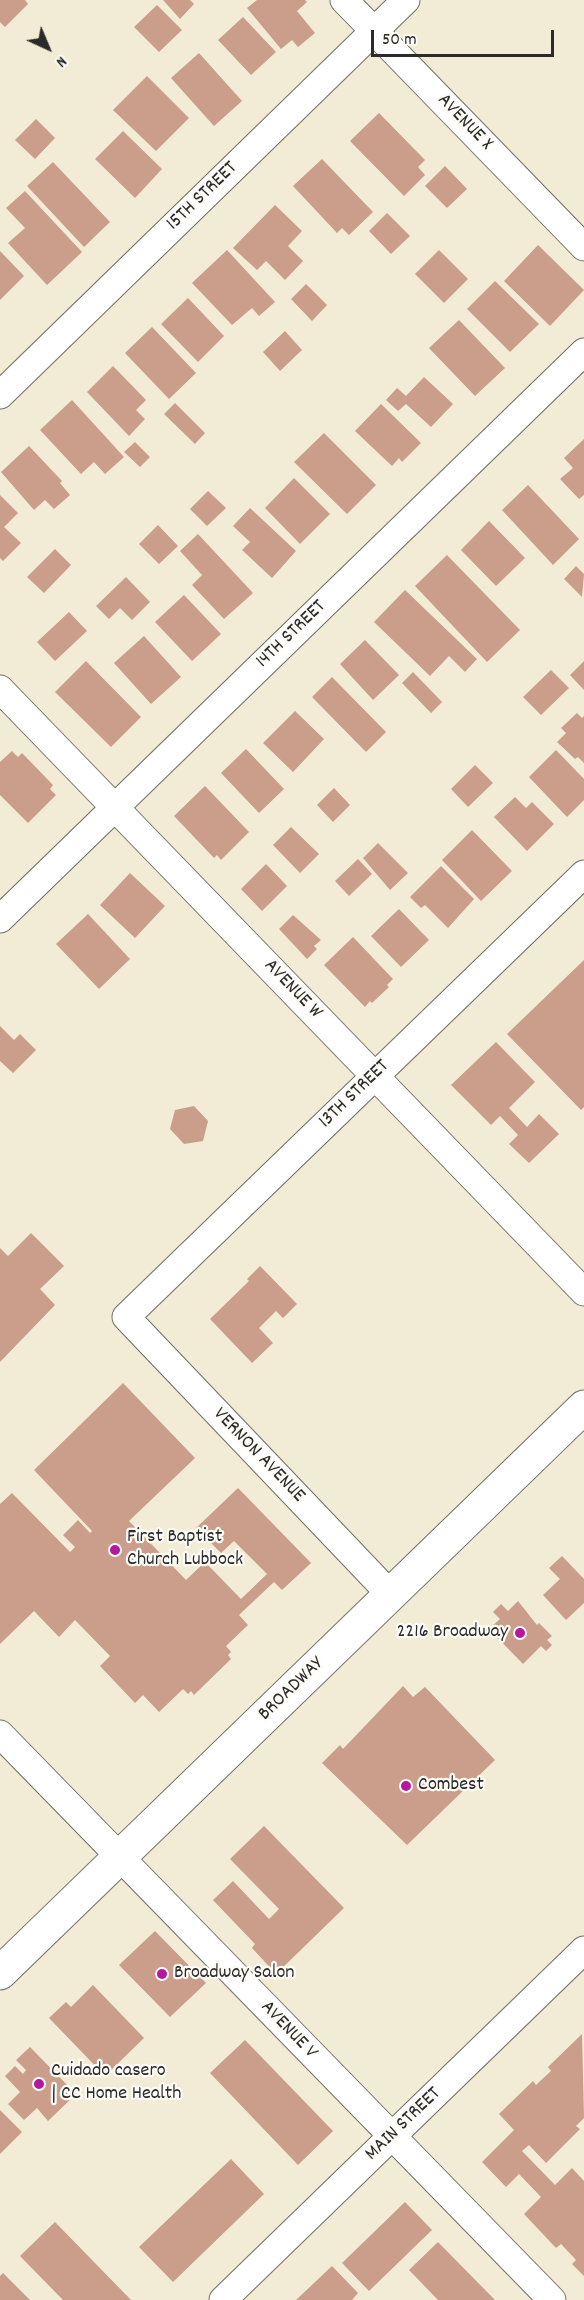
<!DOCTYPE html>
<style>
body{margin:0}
#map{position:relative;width:584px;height:2300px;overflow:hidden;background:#f2ebd5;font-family:Dekko,sans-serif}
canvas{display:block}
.north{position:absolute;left:18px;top:18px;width:60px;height:60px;-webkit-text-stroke:4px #fdfcf7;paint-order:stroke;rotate:136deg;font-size:16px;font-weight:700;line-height:24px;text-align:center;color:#2b2b2b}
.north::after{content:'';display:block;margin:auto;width:21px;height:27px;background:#2b2b2b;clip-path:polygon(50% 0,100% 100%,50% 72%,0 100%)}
.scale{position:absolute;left:371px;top:30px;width:183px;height:27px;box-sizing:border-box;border:3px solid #2b2b2b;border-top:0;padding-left:8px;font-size:18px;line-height:21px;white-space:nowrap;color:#2b2b2b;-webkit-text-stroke:4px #fdfcf7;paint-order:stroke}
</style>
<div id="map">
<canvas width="584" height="2300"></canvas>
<div class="north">N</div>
<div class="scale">50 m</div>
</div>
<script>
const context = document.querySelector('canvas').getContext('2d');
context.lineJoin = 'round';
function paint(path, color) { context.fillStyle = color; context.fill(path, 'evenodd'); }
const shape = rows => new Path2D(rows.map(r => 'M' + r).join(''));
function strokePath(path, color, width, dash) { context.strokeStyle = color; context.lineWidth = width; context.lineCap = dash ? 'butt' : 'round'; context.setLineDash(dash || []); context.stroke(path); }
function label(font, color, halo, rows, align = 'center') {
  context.font = font + ' Dekko,sans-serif'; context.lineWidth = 4.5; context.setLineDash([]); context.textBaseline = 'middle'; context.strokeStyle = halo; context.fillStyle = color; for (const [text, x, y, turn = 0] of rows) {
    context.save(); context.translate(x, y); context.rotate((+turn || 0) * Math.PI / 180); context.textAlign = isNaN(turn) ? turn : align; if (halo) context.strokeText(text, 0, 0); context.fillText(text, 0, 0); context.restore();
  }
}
const building = shape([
 [0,0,25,0,28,4,5,27,0,22],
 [163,0,190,0,194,4,180,19],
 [257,0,305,0,307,2,297,11,315,33,298,47,292,40,281,49,247,8],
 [157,5,182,30,159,52,134,27],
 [243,17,276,52,251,75,218,40],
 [199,53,242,101,214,126,171,78],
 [147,76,189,118,156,151,113,110],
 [379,113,425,160,418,167,425,175,404,196,350,141],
 [36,119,55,138,35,159,15,140],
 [123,131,162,169,135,198,95,159],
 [322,159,373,212,349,235,342,228,337,233,293,186],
 [53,162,110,222,84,247,27,186],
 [445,166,467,189,447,208,425,186],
 [25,191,82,252,47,285,8,243,25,228,6,208],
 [275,205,302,231,288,246,303,261,285,280,266,261,257,270,233,248],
 [387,213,410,236,391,254,369,231],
 [538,245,584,290,550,326,504,281],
 [227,250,275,302,259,316,252,308,232,325,192,283],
 [439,250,468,279,444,303,415,274],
 [0,251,24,276,0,300],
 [495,281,539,324,510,352,467,309],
 [306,284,327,305,312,321,291,299],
 [188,298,224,336,198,362,161,324],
 [459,320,505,368,475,396,429,348],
 [152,327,196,373,169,399,125,353],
 [285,331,302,350,280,371,263,352],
 [113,366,146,400,136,410,145,419,129,436,87,392],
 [424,377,453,404,431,427,406,404,398,411,386,400,397,388,406,396],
 [72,400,124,457,105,474,94,462,81,474,40,430],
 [175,403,205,433,195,444,164,414],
 [381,404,421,443,402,462,399,458,392,466,355,431],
 [324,433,376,485,347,514,294,462],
 [584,439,584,495,579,499,560,479,573,468,564,458],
 [135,442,150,457,140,467,124,452],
 [29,446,62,481,60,483,70,495,54,509,45,500,34,510,1,472],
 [294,478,330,514,300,544,265,508],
 [528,485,579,539,553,565,502,510],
 [208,491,226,508,207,526,190,509],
 [0,495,18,513,4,527,21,543,3,561,0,558],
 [250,508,296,551,272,578,242,550,250,542,233,526],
 [489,521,525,558,496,586,461,550],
 [158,525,178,546,159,564,139,544],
 [198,534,253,593,224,619,192,585,202,575,180,551],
 [55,549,71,565,44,593,27,577],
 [447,555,520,630,487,662,415,586],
 [576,566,584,574,582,597,564,579],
 [126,577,150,602,132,620,120,608,109,619,96,606],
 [405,590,477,659,465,672,449,656,430,676,374,622],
 [184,595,221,634,192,661,155,622],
 [69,612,87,631,55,661,37,642],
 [144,636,181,677,151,704,114,663],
 [365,640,399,675,373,700,340,664],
 [86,661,141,717,111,747,55,692],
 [584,661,584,690,570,675],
 [551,670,569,688,541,715,523,697],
 [413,672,442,702,431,713,402,683],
 [332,677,386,732,366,752,312,697],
 [295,711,324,739,293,772,263,743],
 [577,713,582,718,584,716,584,763,578,757,575,759,557,742,566,733,561,728],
 [246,749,284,789,259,813,221,773],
 [556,750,584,779,584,800,567,817,529,777],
 [12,751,18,757,22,753,53,785,50,789,56,795,28,823,0,795,0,762],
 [475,765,493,783,468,807,451,789],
 [205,786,249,832,221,860,217,855,214,858,174,816],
 [334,788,350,805,333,822,317,805],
 [515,797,526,808,532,802,554,824,527,851,494,817],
 [291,827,319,854,300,873,273,845],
 [472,830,512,871,481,901,442,860],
 [378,843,408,873,390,890,363,858],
 [358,859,372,874,349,896,335,881],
 [266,864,287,886,262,911,241,889],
 [441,866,474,899,448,928,425,905,421,908,410,897],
 [130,873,165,906,135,938,100,905],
 [399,909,429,940,401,967,371,936],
 [88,914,130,959,99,989,56,944],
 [293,915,321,940,314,946,317,949,307,959,279,929],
 [353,937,393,979,387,985,389,987,372,1003,370,1001,365,1007,324,965],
 [584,960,584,1107,581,1110,507,1034],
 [0,1026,14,1040,20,1034,36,1050,13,1073,0,1061],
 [496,1042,535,1082,509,1108,527,1127,539,1114,559,1134,529,1163,509,1144,518,1135,500,1116,491,1125,451,1085],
 [194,1106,208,1121,203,1141,184,1144,170,1129,175,1110],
 [31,1233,64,1266,40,1289,55,1305,0,1362,0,1248,8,1256],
 [260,1266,297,1304,283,1318,276,1311,259,1328,273,1343,252,1363,210,1319,249,1281,247,1279],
 [123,1383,195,1458,129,1521,186,1580,205,1562,241,1599,267,1574,234,1541,221,1553,196,1528,238,1488,311,1563,282,1590,274,1582,239,1615,248,1625,226,1646,231,1652,228,1655,231,1659,194,1695,191,1691,188,1694,183,1689,159,1712,143,1695,135,1703,100,1666,110,1656,75,1620,59,1637,34,1611,0,1644,0,1504,12,1493,70,1552,75,1547,63,1535,78,1520,90,1533,92,1531,34,1470],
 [562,1556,584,1579,584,1603,566,1620,543,1595,560,1579,549,1568],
 [518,1601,537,1625,539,1623,552,1636,547,1640,552,1645,546,1651,541,1646,523,1664,489,1629,500,1619,493,1612,501,1604,508,1611],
 [403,1686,413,1697,425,1687,495,1760,407,1845,322,1763,340,1745,343,1749],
 [264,1826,344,1908,276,1974,252,1948,255,1944,213,1900,233,1881,269,1919,279,1909,230,1859],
 [155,1931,206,1983,170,2017,119,1965],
 [93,1985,144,2038,105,2076,49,2018,66,2002,71,2007],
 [582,2034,584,2118,576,2126,580,2129,546,2163,529,2145,522,2151,555,2185,572,2168,584,2181,584,2276,572,2264,576,2260,561,2244,556,2248,524,2214,541,2197,519,2174,506,2187,482,2162,514,2130,499,2114,533,2081,536,2085,551,2071,548,2067],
 [245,2040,333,2131,298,2165,210,2073],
 [30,2047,76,2094,48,2121,37,2108,24,2120,8,2104,20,2092,5,2076,15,2066,23,2074,26,2070,16,2060],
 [0,2110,22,2132,0,2154],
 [231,2159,264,2194,173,2282,139,2247],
 [405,2202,432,2230,369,2291,342,2263],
 [55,2222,131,2300,63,2300,20,2256],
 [438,2242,495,2300,438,2300,409,2270],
 [332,2266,358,2293,352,2300,296,2300],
 [3,2273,30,2300,0,2300,0,2276]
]);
const minor = shape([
 [344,0,584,247],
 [0,395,406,0],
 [0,689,584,1292],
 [0,919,584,352],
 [390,1594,126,1317,584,874],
 [0,1734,552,2300],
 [223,2300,584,1950]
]);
const major = shape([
 [0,1973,584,1407]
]);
const markers = [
 [115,1550,6,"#b5179e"],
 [520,1633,6,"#b5179e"],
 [406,1786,6,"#b5179e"],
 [162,1974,6,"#b5179e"],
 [39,2084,6,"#b5179e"]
];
const streetNames = [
 ["AVENUE X",464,123,46],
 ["15TH STREET",203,197,-44],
 ["14TH STREET",292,635,-44],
 ["AVENUE W",292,990,46],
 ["13TH STREET",355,1095,-44],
 ["VERNON AVENUE",258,1456,46],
 ["BROADWAY",292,1690,-44],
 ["AVENUE V",288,2031,46],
 ["MAIN STREET",404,2125,-44]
];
const poiNames = [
 ["First Baptist",127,1538],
 ["Church Lubbock",127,1561],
 ["2216 Broadway",508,1633,"right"],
 ["Combest",418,1786],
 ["Broadway Salon",174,1974],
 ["Cuidado casero",51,2072],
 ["| CC Home Health",51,2095]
];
paint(building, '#cb9d8b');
strokePath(minor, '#716e66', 29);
strokePath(major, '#716e66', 35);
strokePath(minor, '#fff', 27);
strokePath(major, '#fff', 33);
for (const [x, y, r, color] of markers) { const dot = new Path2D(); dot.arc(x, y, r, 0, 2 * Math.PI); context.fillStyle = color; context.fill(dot); strokePath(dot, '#fdfcf7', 2); }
label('20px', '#2b2b2b', '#fdfcf7', streetNames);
label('20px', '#2b2b2b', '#fdfcf7', poiNames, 'left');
</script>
